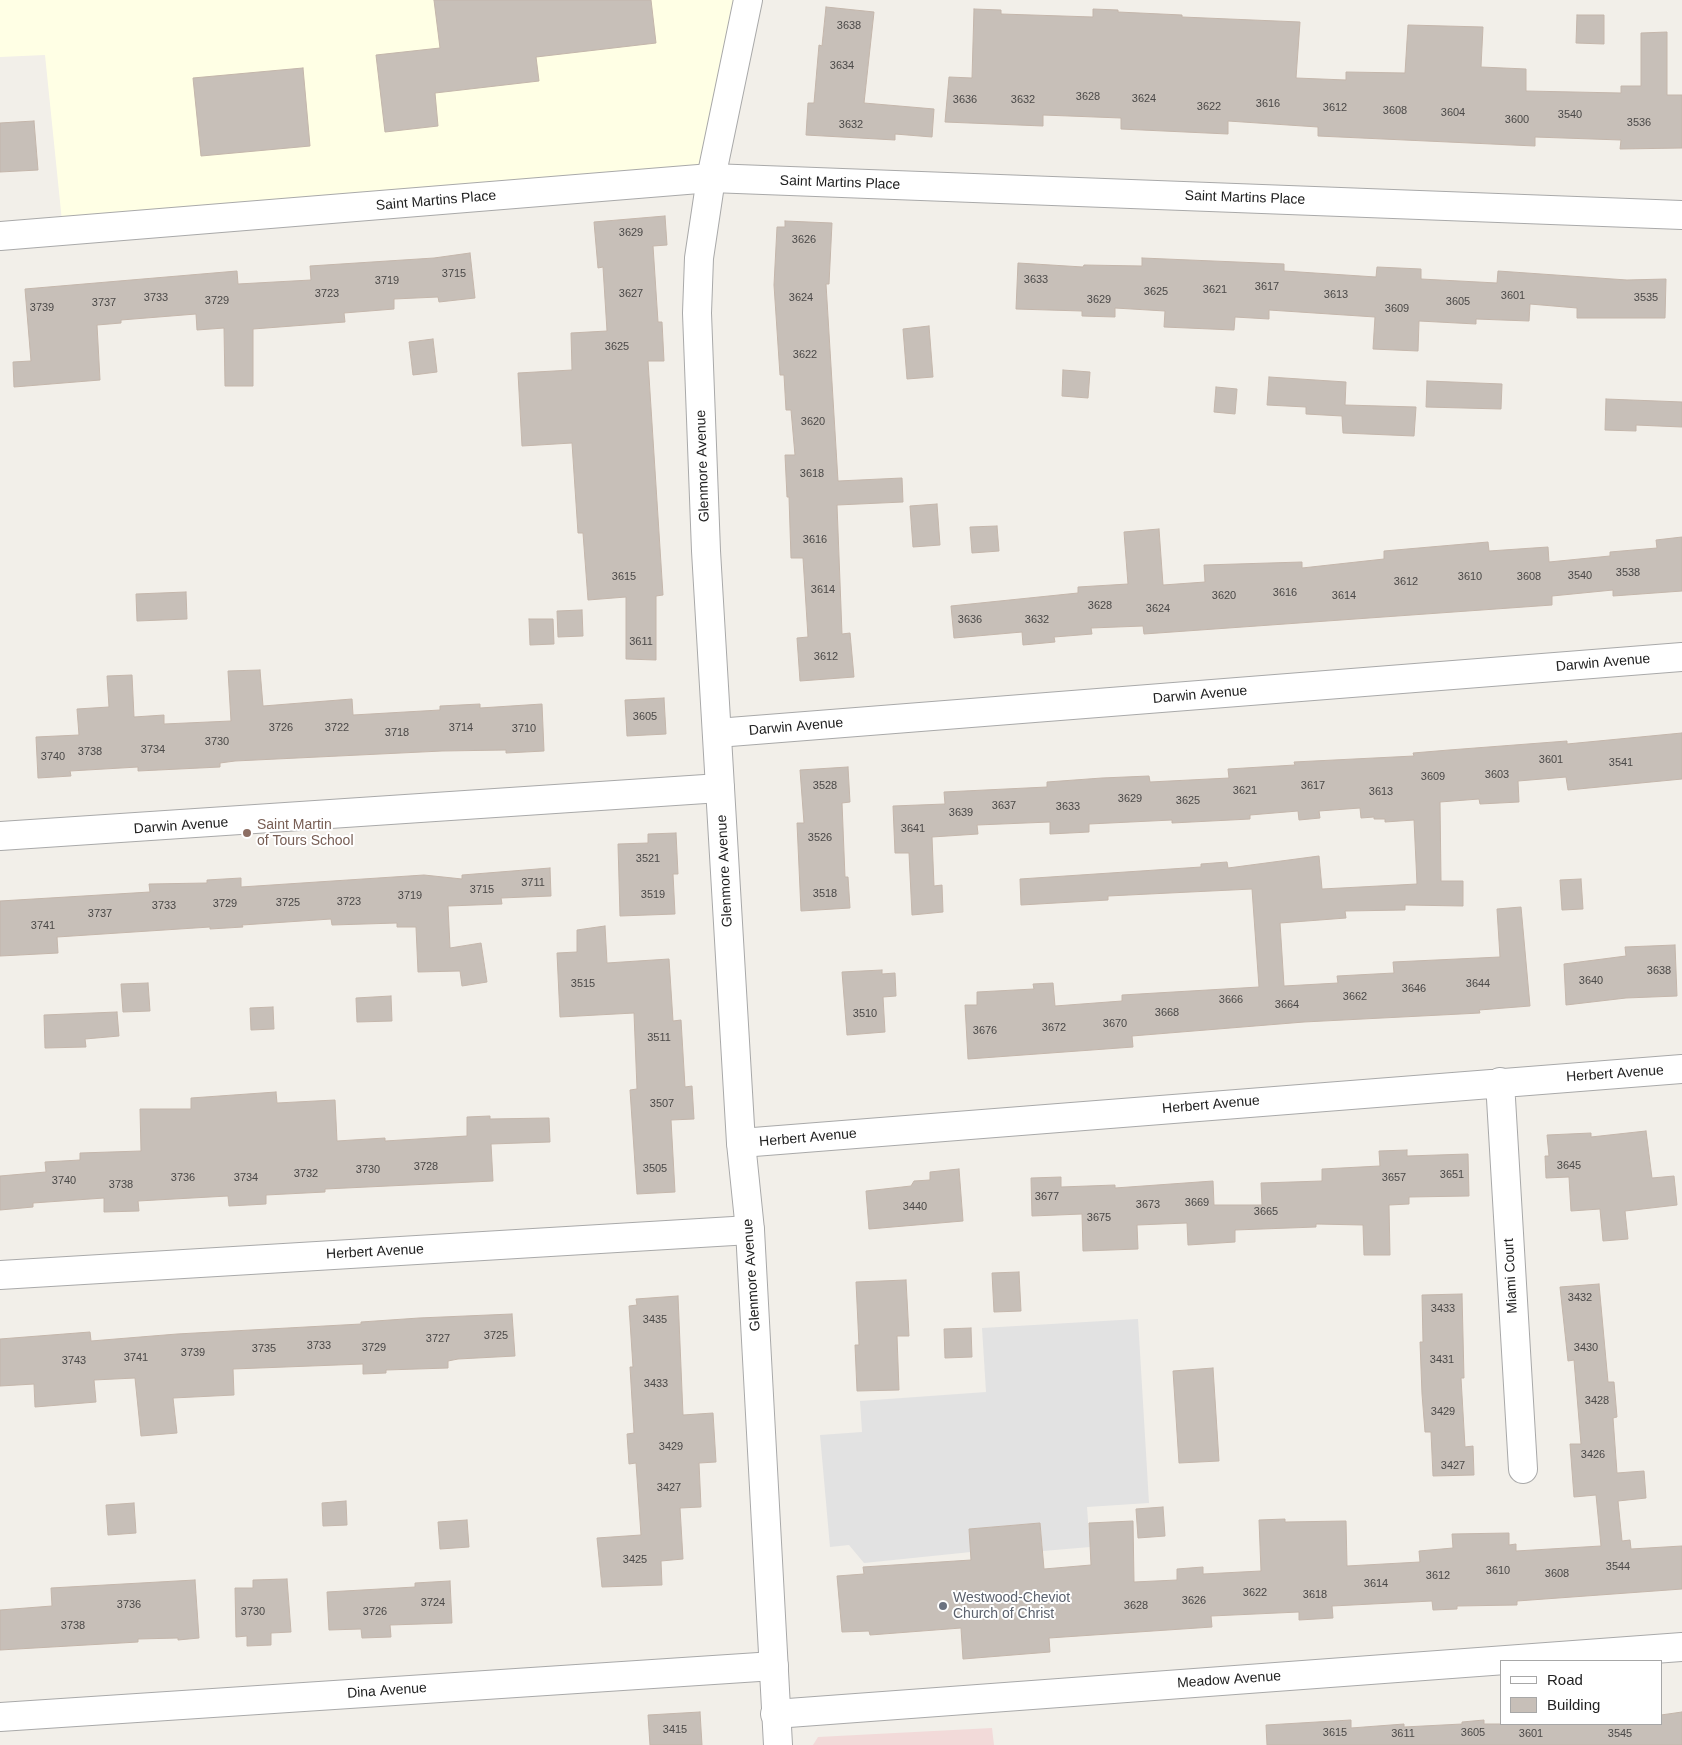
<!DOCTYPE html>
<style>
body{margin:0}
#map{position:relative;width:1682px;height:1745px;overflow:hidden;background:#f2efe9;font-family:Helvetica,sans-serif}
canvas{display:block}
.legend{position:absolute;left:1500px;top:1660px;width:162px;height:65px;box-sizing:border-box;background:#fff;border:1px solid #a7a7a7;margin:0;padding:6px 9px;list-style:none;font-size:15px;color:#222}
.legend li{display:flex;align-items:center;gap:10px;height:25px}
.legend b{width:25px;border:1px solid #a7a7a7}
</style>
<div id="map">
<canvas width="1682" height="1745"></canvas>
<ul class="legend">
<li><b style="height:6px;background:#fff"></b>Road</li>
<li><b style="height:14px;background:#c7bfb8"></b>Building</li>
</ul>
</div>
<script>
const context = document.querySelector('canvas').getContext('2d');
context.lineJoin = 'round';
function paint(path, color) { context.fillStyle = color; context.fill(path, 'evenodd'); }
const shape = rows => new Path2D(rows.map(r => 'M' + r).join(''));
function strokePath(path, color, width, dash) { context.strokeStyle = color; context.lineWidth = width; context.lineCap = dash ? 'butt' : 'round'; context.setLineDash(dash || []); context.stroke(path); }
function label(font, color, halo, rows, align = 'center') {
  context.font = font + ' Helvetica,sans-serif'; context.lineWidth = 4; context.setLineDash([]); context.textBaseline = 'middle'; context.strokeStyle = halo; context.fillStyle = color; for (const [text, x, y, turn = 0] of rows) {
    context.save(); context.translate(x, y); context.rotate((+turn || 0) * Math.PI / 180); context.textAlign = isNaN(turn) ? turn : align; if (halo) context.strokeText(text, 0, 0); context.fillText(text, 0, 0); context.restore();
  }
}
const commercial = shape([
 [992,1728,994,1745,813,1745,818,1737]
]);
const education = shape([
 [0,0,748,0,711,178,63,231,45,55,0,57]
]);
const parking = shape([
 [1138,1319,1149,1503,1087,1507,1090,1547,1043,1551,1040,1523,969,1529,971,1552,864,1563,849,1545,830,1547,820,1435,862,1432,860,1401,986,1392,982,1328]
]);
const building = shape([
 [434,0,651,0,656,43,536,57,539,81,435,93,438,126,385,132,376,55,440,48,434,0],
 [826,7,874,12,864,103,934,109,932,137,895,134,895,140,806,135,808,103,814,103,819,45,822,46,826,7],
 [974,9,1001,10,1001,14,1093,17,1093,9,1118,10,1118,12,1182,15,1182,17,1300,22,1296,78,1346,80,1346,72,1405,73,1408,25,1483,27,1481,67,1526,69,1526,91,1621,93,1621,86,1641,86,1641,33,1667,32,1667,95,1682,95,1682,148,1620,149,1621,140,1535,137,1535,146,1318,136,1318,127,1228,121,1228,134,1121,129,1121,118,1043,115,1043,126,945,122,949,77,972,78,974,9],
 [1577,15,1604,15,1604,44,1576,43,1577,15],
 [303,68,310,146,201,156,193,78,303,68],
 [34,121,38,170,0,172,0,123,34,121],
 [665,216,667,245,653,246,658,322,662,322,664,361,648,361,663,595,656,596,656,660,626,659,626,597,588,600,583,533,578,533,572,443,522,446,518,373,572,370,571,333,607,331,603,267,598,268,594,222,665,216],
 [785,221,832,223,829,284,826,284,838,481,902,478,903,502,837,505,842,634,850,633,854,677,800,681,797,638,808,637,803,558,791,558,789,497,787,497,785,455,795,455,791,410,786,410,784,375,780,375,774,285,777,227,785,227,785,221],
 [470,253,475,298,439,302,438,297,394,299,394,309,344,313,345,322,253,329,253,386,225,386,224,328,197,330,196,314,121,320,121,323,97,325,100,380,14,387,13,362,31,361,25,289,237,271,238,284,311,280,310,266,434,258,470,253],
 [1142,258,1284,264,1284,271,1376,277,1377,267,1421,269,1421,279,1497,283,1498,271,1627,280,1666,279,1665,318,1577,318,1577,308,1530,304,1529,321,1476,319,1476,324,1419,321,1418,351,1373,349,1375,317,1269,310,1269,319,1235,317,1234,330,1164,327,1165,311,1115,308,1115,317,1082,316,1082,311,1016,309,1018,263,1083,267,1084,265,1142,266,1142,258],
 [929,326,933,377,907,379,903,329,929,326],
 [433,339,437,372,413,375,409,342,433,339],
 [1063,370,1090,372,1088,398,1062,396,1063,370],
 [1269,377,1346,382,1345,405,1416,407,1414,436,1343,433,1342,416,1306,414,1306,407,1267,405,1269,377],
 [1427,381,1502,384,1501,409,1426,407,1427,381],
 [1216,387,1237,389,1235,414,1214,412,1216,387],
 [1606,399,1682,402,1682,427,1636,425,1636,431,1605,430,1606,399],
 [937,504,940,545,913,547,910,506,937,504],
 [997,526,999,551,972,553,970,527,997,526],
 [1159,529,1163,585,1205,582,1204,565,1302,562,1302,568,1384,559,1384,551,1488,542,1489,551,1548,547,1549,562,1610,556,1610,552,1657,548,1656,540,1682,537,1682,591,1613,596,1613,590,1552,596,1552,605,1144,634,1143,626,1091,628,1092,634,1054,637,1055,642,1023,645,1022,632,954,638,951,606,1078,593,1078,587,1128,584,1124,532,1159,529],
 [186,592,187,619,137,621,136,594,186,592],
 [582,610,583,636,558,637,557,611,582,610],
 [529,619,553,619,554,644,530,645,529,619],
 [260,670,263,706,352,699,353,715,440,710,440,706,480,704,480,708,542,704,544,751,506,753,506,750,442,751,235,761,220,763,220,767,138,771,138,767,70,771,71,776,38,778,36,737,79,735,77,709,109,707,107,676,132,675,134,717,164,715,164,724,231,721,228,671,260,670],
 [664,698,666,734,627,736,625,700,664,698],
 [1682,733,1682,779,1568,790,1566,777,1518,781,1519,802,1480,804,1479,799,1440,802,1441,881,1463,881,1463,906,1405,905,1405,910,1345,911,1346,918,1280,923,1284,986,1338,983,1337,976,1394,973,1393,962,1500,957,1497,909,1521,907,1530,1006,1479,1010,1480,1013,1304,1022,1132,1036,1133,1047,968,1059,965,1005,977,1005,977,992,1034,989,1033,984,1053,983,1055,1006,1122,1001,1122,995,1259,987,1252,889,1108,896,1108,900,1021,905,1020,879,1201,867,1201,864,1227,862,1228,868,1319,856,1322,889,1417,884,1414,820,1385,822,1385,819,1374,819,1374,817,1361,818,1360,808,1319,811,1320,818,1299,820,1298,811,1250,815,1250,819,1172,823,1172,820,1089,824,1089,832,1050,834,1050,822,977,825,978,834,932,837,934,886,942,885,943,912,912,915,909,853,895,853,893,806,945,804,944,792,1047,787,1047,782,1102,778,1149,776,1150,782,1229,778,1228,769,1295,765,1294,762,1414,756,1413,753,1449,750,1567,741,1567,744,1682,733],
 [848,767,850,802,842,803,845,877,848,877,850,908,801,911,797,823,804,823,800,770,848,767],
 [676,833,678,874,673,874,675,914,620,916,618,844,648,843,648,834,676,833],
 [550,868,551,896,501,898,502,904,448,906,450,948,481,943,487,982,462,986,460,971,418,972,416,927,397,927,397,923,332,925,331,919,242,925,243,927,210,929,210,927,57,937,58,953,0,956,0,901,150,892,149,884,207,883,207,880,241,878,241,887,424,875,462,879,462,875,550,868],
 [1581,879,1583,909,1562,910,1560,880,1581,879],
 [605,926,607,963,669,959,673,1021,681,1020,685,1087,692,1086,694,1119,671,1120,675,1192,637,1194,630,1090,637,1089,634,1013,560,1017,557,953,577,952,577,930,605,926],
 [1675,945,1677,996,1626,998,1566,1005,1564,964,1626,956,1625,947,1675,945],
 [882,970,882,974,895,973,896,996,883,997,885,1032,847,1035,842,972,882,970],
 [148,983,150,1011,123,1012,121,984,148,983],
 [391,996,392,1021,357,1022,356,998,391,996],
 [273,1007,274,1029,251,1030,250,1008,273,1007],
 [117,1012,119,1036,85,1039,86,1047,45,1048,44,1015,117,1012],
 [276,1092,277,1103,335,1100,337,1141,385,1138,385,1141,467,1136,467,1117,490,1116,490,1119,549,1118,550,1142,491,1144,493,1181,325,1189,325,1192,266,1195,266,1204,229,1206,228,1196,138,1201,139,1211,104,1212,104,1198,33,1203,33,1207,0,1210,0,1176,46,1172,45,1162,80,1160,80,1153,141,1151,140,1109,191,1109,191,1098,276,1092],
 [1646,1131,1652,1178,1674,1176,1677,1205,1625,1211,1628,1239,1603,1241,1600,1209,1571,1211,1569,1177,1546,1178,1545,1156,1549,1156,1547,1135,1591,1133,1591,1137,1646,1131],
 [1407,1150,1407,1156,1468,1154,1469,1196,1409,1197,1409,1204,1389,1205,1390,1255,1364,1255,1363,1225,1316,1224,1316,1227,1235,1230,1235,1242,1188,1245,1187,1223,1137,1225,1138,1249,1083,1251,1082,1214,1032,1216,1031,1178,1061,1177,1061,1187,1115,1185,1115,1188,1213,1181,1214,1205,1262,1205,1261,1183,1322,1181,1322,1169,1380,1166,1379,1151,1407,1150],
 [959,1169,963,1221,869,1229,866,1191,911,1186,914,1181,930,1180,930,1172,959,1169],
 [1019,1272,1021,1311,994,1312,992,1273,1019,1272],
 [906,1280,909,1336,897,1336,899,1390,857,1391,855,1345,859,1345,856,1282,906,1280],
 [1599,1284,1608,1382,1614,1382,1617,1417,1613,1418,1617,1473,1644,1471,1646,1498,1618,1501,1622,1541,1630,1540,1631,1549,1682,1546,1682,1589,1517,1601,1517,1605,1457,1606,1457,1609,1433,1610,1432,1601,1332,1606,1333,1618,1299,1620,1299,1612,1211,1616,1212,1627,1049,1638,1050,1652,963,1659,961,1628,870,1635,869,1631,842,1632,837,1576,864,1574,863,1567,971,1560,969,1529,1040,1523,1044,1569,1091,1565,1089,1523,1133,1521,1134,1582,1177,1580,1177,1569,1203,1567,1203,1574,1261,1571,1259,1520,1285,1519,1285,1522,1346,1521,1347,1566,1420,1562,1419,1551,1453,1548,1452,1534,1509,1533,1509,1545,1516,1544,1516,1551,1601,1546,1596,1495,1574,1497,1570,1444,1581,1444,1574,1360,1568,1361,1560,1287,1599,1284],
 [1462,1294,1464,1378,1461,1378,1465,1447,1473,1446,1474,1475,1433,1476,1431,1432,1425,1432,1422,1394,1420,1342,1423,1342,1422,1295,1462,1294],
 [678,1296,683,1415,713,1413,716,1462,699,1463,701,1507,680,1508,683,1559,661,1561,662,1585,602,1587,597,1538,641,1535,636,1463,629,1464,627,1434,634,1433,630,1367,633,1367,629,1306,637,1305,636,1299,678,1296],
 [512,1314,515,1356,458,1359,448,1361,448,1368,386,1370,386,1373,363,1374,363,1364,233,1369,234,1395,173,1398,177,1433,141,1436,135,1378,94,1380,96,1402,35,1407,34,1384,0,1386,0,1339,90,1332,91,1341,177,1334,361,1324,361,1322,419,1318,512,1314],
 [971,1328,972,1357,945,1358,944,1329,971,1328],
 [1213,1368,1219,1461,1179,1463,1173,1371,1213,1368],
 [346,1501,347,1525,323,1526,322,1503,346,1501],
 [134,1503,136,1533,108,1535,106,1505,134,1503],
 [1163,1507,1165,1536,1138,1538,1136,1509,1163,1507],
 [467,1520,469,1547,440,1549,438,1522,467,1520],
 [287,1579,291,1632,271,1633,271,1645,247,1646,247,1636,236,1637,235,1588,253,1588,253,1580,287,1579],
 [195,1580,199,1638,178,1640,178,1638,138,1639,138,1642,0,1650,0,1610,52,1606,51,1588,195,1580],
 [450,1581,452,1623,390,1625,391,1637,362,1638,361,1629,329,1630,327,1592,415,1587,415,1583,450,1581],
 [700,1712,702,1745,650,1745,648,1715,700,1712],
 [1682,1712,1682,1745,1267,1745,1266,1725,1351,1720,1351,1728,1404,1724,1404,1727,1462,1724,1462,1722,1484,1720,1484,1724,1661,1724,1661,1715,1682,1712]
]);
const minor = shape([
 [0,236,711,178,1682,215],
 [717,733,1682,657],
 [0,836,720,788],
 [1500,1082,1523,1469],
 [741,1143,1682,1069],
 [0,1275,750,1230],
 [775,1714,1682,1647],
 [0,1717,774,1666]
]);
const tertiary = shape([
 [748,0,711,178,699,258,697,313,706,551,741,1143,750,1230,778,1745]
]);
const markers = [
 [247,833,5,"#8d6e63"],
 [943,1606,5,"#6b7280"]
];
const numberNames = [
 ["3638",849,26],
 ["3634",842,66],
 ["3628",1088,97],
 ["3624",1144,99],
 ["3636",965,100],
 ["3632",1023,100],
 ["3616",1268,104],
 ["3622",1209,107],
 ["3612",1335,108],
 ["3608",1395,111],
 ["3604",1453,113],
 ["3540",1570,115],
 ["3600",1517,120],
 ["3536",1639,123],
 ["3632",851,125],
 ["3629",631,233],
 ["3626",804,240],
 ["3715",454,274],
 ["3633",1036,280],
 ["3719",387,281],
 ["3617",1267,287],
 ["3621",1215,290],
 ["3625",1156,292],
 ["3723",327,294],
 ["3627",631,294],
 ["3613",1336,295],
 ["3601",1513,296],
 ["3733",156,298],
 ["3624",801,298],
 ["3535",1646,298],
 ["3629",1099,300],
 ["3729",217,301],
 ["3605",1458,302],
 ["3737",104,303],
 ["3739",42,308],
 ["3609",1397,309],
 ["3625",617,347],
 ["3622",805,355],
 ["3620",813,422],
 ["3618",812,474],
 ["3616",815,540],
 ["3538",1628,573],
 ["3540",1580,576],
 ["3615",624,577],
 ["3610",1470,577],
 ["3608",1529,577],
 ["3612",1406,582],
 ["3614",823,590],
 ["3616",1285,593],
 ["3620",1224,596],
 ["3614",1344,596],
 ["3628",1100,606],
 ["3624",1158,609],
 ["3636",970,620],
 ["3632",1037,620],
 ["3611",641,642],
 ["3612",826,657],
 ["3605",645,717],
 ["3726",281,728],
 ["3722",337,728],
 ["3714",461,728],
 ["3710",524,729],
 ["3718",397,733],
 ["3730",217,742],
 ["3734",153,750],
 ["3738",90,752],
 ["3740",53,757],
 ["3601",1551,760],
 ["3541",1621,763],
 ["3603",1497,775],
 ["3609",1433,777],
 ["3528",825,786],
 ["3617",1313,786],
 ["3621",1245,791],
 ["3613",1381,792],
 ["3629",1130,799],
 ["3625",1188,801],
 ["3637",1004,806],
 ["3633",1068,807],
 ["3639",961,813],
 ["3641",913,829],
 ["3526",820,838],
 ["3521",648,859],
 ["3711",533,883],
 ["3715",482,890],
 ["3518",825,894],
 ["3519",653,895],
 ["3719",410,896],
 ["3723",349,902],
 ["3725",288,903],
 ["3729",225,904],
 ["3733",164,906],
 ["3737",100,914],
 ["3741",43,926],
 ["3638",1659,971],
 ["3640",1591,981],
 ["3515",583,984],
 ["3644",1478,984],
 ["3646",1414,989],
 ["3662",1355,997],
 ["3666",1231,1000],
 ["3664",1287,1005],
 ["3668",1167,1013],
 ["3510",865,1014],
 ["3670",1115,1024],
 ["3672",1054,1028],
 ["3676",985,1031],
 ["3511",659,1038],
 ["3507",662,1104],
 ["3645",1569,1166],
 ["3728",426,1167],
 ["3505",655,1169],
 ["3730",368,1170],
 ["3732",306,1174],
 ["3651",1452,1175],
 ["3736",183,1178],
 ["3734",246,1178],
 ["3657",1394,1178],
 ["3740",64,1181],
 ["3738",121,1185],
 ["3677",1047,1197],
 ["3669",1197,1203],
 ["3673",1148,1205],
 ["3440",915,1207],
 ["3665",1266,1212],
 ["3675",1099,1218],
 ["3432",1580,1298],
 ["3433",1443,1309],
 ["3435",655,1320],
 ["3725",496,1336],
 ["3727",438,1339],
 ["3733",319,1346],
 ["3729",374,1348],
 ["3430",1586,1348],
 ["3735",264,1349],
 ["3739",193,1353],
 ["3741",136,1358],
 ["3431",1442,1360],
 ["3743",74,1361],
 ["3433",656,1384],
 ["3428",1597,1401],
 ["3429",1443,1412],
 ["3429",671,1447],
 ["3426",1593,1455],
 ["3427",1453,1466],
 ["3427",669,1488],
 ["3425",635,1560],
 ["3544",1618,1567],
 ["3610",1498,1571],
 ["3608",1557,1574],
 ["3612",1438,1576],
 ["3614",1376,1584],
 ["3622",1255,1593],
 ["3618",1315,1595],
 ["3626",1194,1601],
 ["3724",433,1603],
 ["3736",129,1605],
 ["3628",1136,1606],
 ["3730",253,1612],
 ["3726",375,1612],
 ["3738",73,1626],
 ["3415",675,1730],
 ["3615",1335,1733],
 ["3605",1473,1733],
 ["3611",1403,1734],
 ["3601",1531,1734],
 ["3545",1620,1734]
];
const streetNames = [
 ["Saint Martins Place",840,183,2],
 ["Saint Martins Place",1245,198,2],
 ["Saint Martins Place",436,201,-5],
 ["Glenmore Avenue",703,466,-92],
 ["Darwin Avenue",1603,663,-5],
 ["Darwin Avenue",1200,695,-5],
 ["Darwin Avenue",796,727,-5],
 ["Darwin Avenue",181,826,-4],
 ["Glenmore Avenue",725,871,-93],
 ["Herbert Avenue",1615,1074,-4],
 ["Herbert Avenue",1211,1105,-5],
 ["Herbert Avenue",808,1138,-5],
 ["Herbert Avenue",375,1252,-3],
 ["Glenmore Avenue",752,1275,-94],
 ["Miami Court",1511,1276,-93],
 ["Meadow Avenue",1229,1680,-4],
 ["Dina Avenue",387,1691,-4]
];
const educationNames = [
 ["Saint Martin",257,825],
 ["of Tours School",257,841]
];
const worshipNames = [
 ["Westwood-Cheviot",953,1598],
 ["Church of Christ",953,1614]
];
paint(commercial, '#f2dad9');
paint(education, '#ffffe5');
paint(parking, '#e2e2e2');
paint(building, '#c7bfb8');
strokePath(building, '#c4b6ab', 1);
strokePath(minor, '#a9a9a9', 30);
strokePath(tertiary, '#a9a9a9', 30);
strokePath(minor, '#fff', 28);
strokePath(tertiary, '#fff', 28);
for (const [x, y, r, color] of markers) { const dot = new Path2D(); dot.arc(x, y, r, 0, 2 * Math.PI); context.fillStyle = color; context.fill(dot); strokePath(dot, '#fff', 2); }
label('11px', '#4b4948', null, numberNames);
label('14px', '#222', '#fff', streetNames);
label('14px', '#785e54', '#fff', educationNames, 'left');
label('14px', '#5b616d', '#fff', worshipNames, 'left');
</script>
